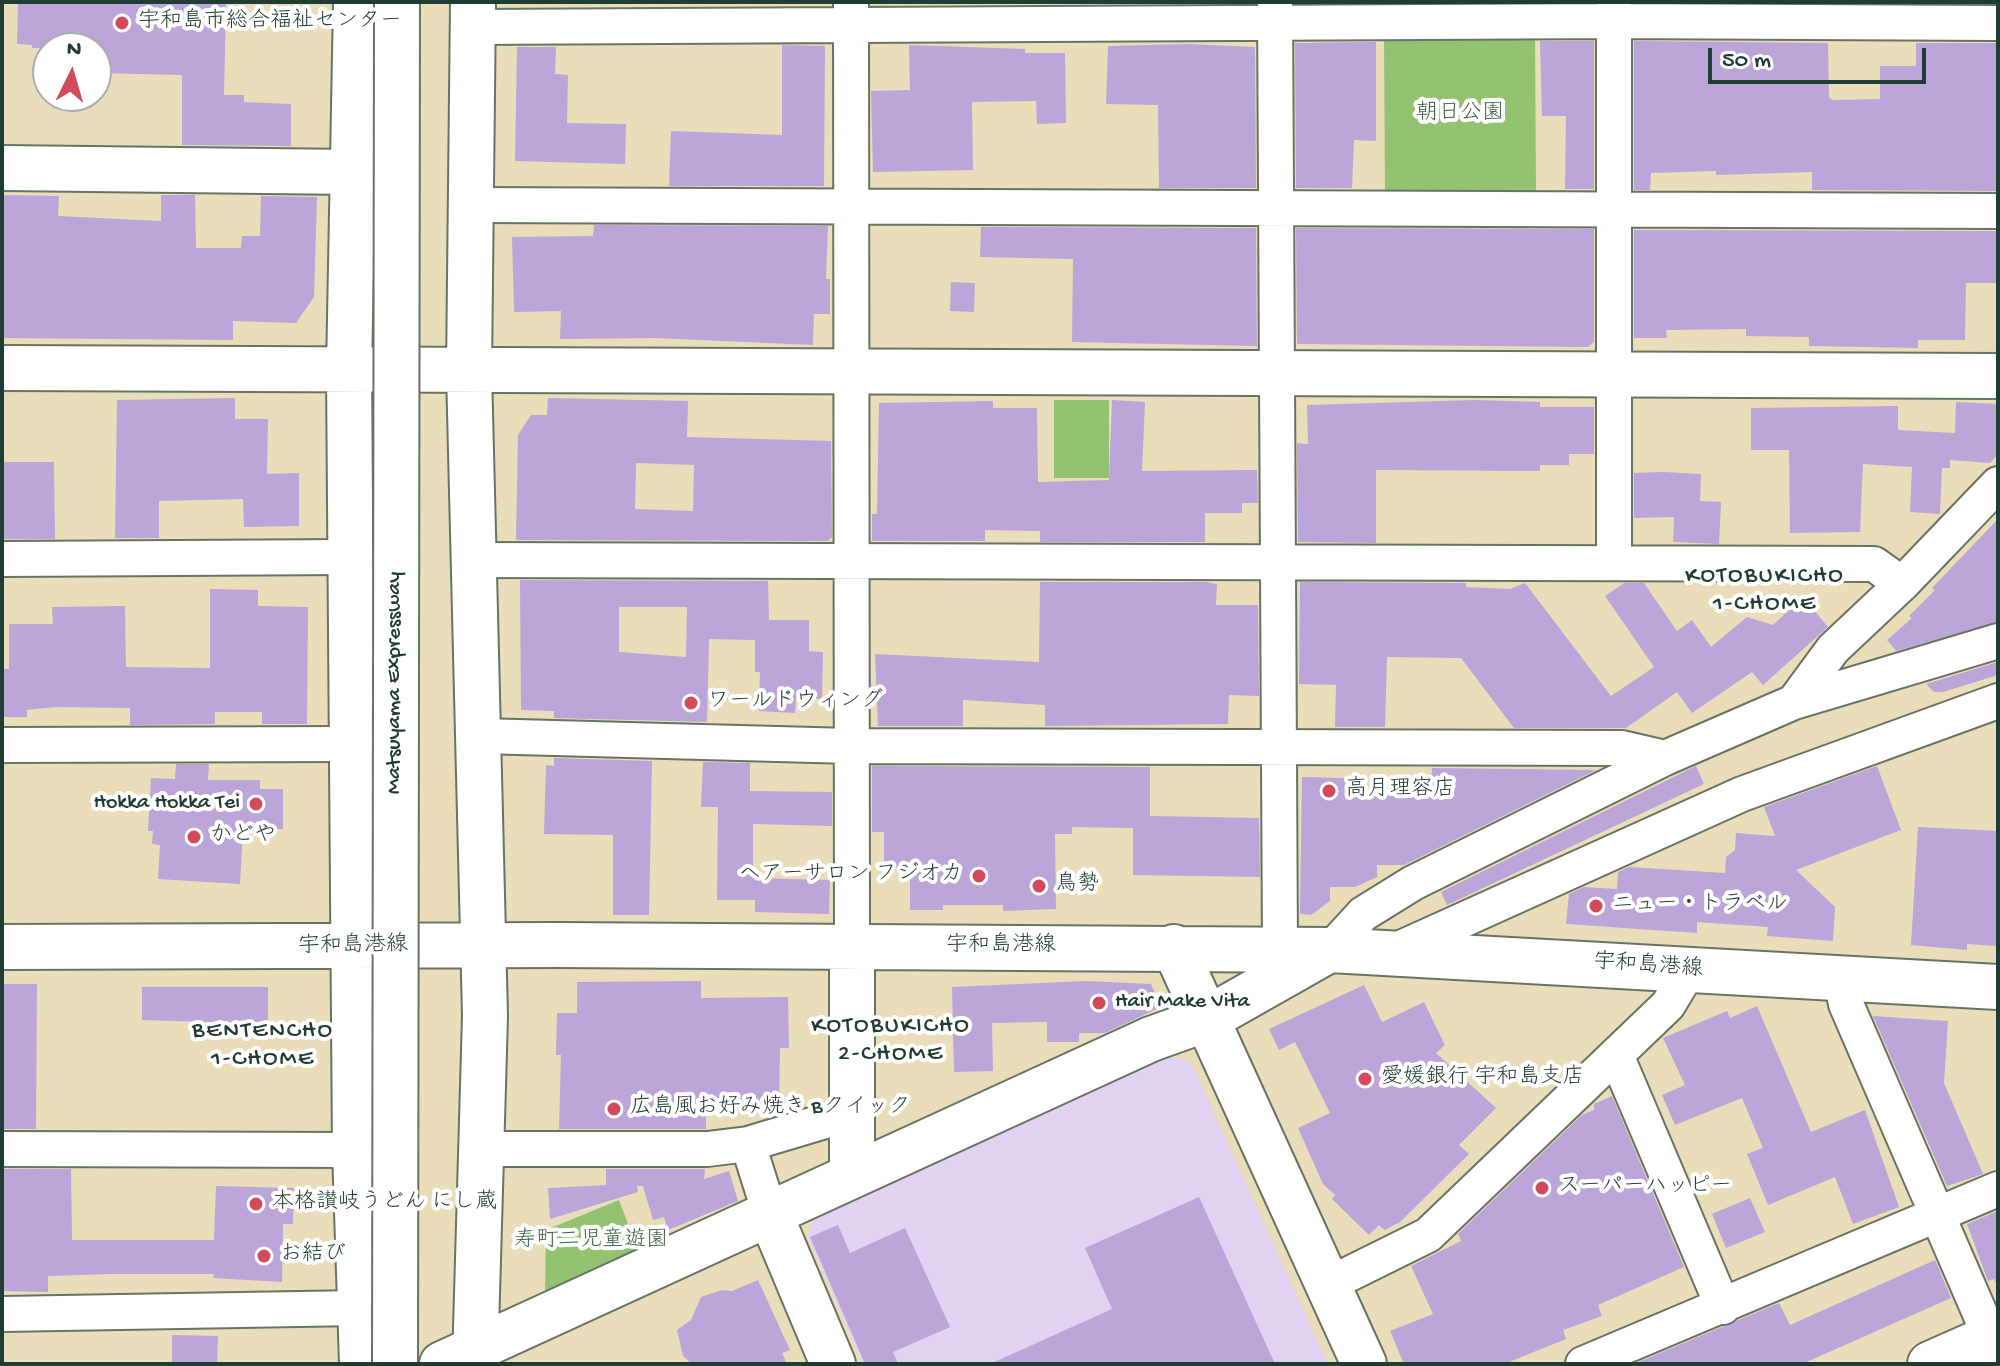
<!DOCTYPE html>
<meta charset="utf-8">
<style>
body{margin:0}
#map{position:relative;width:2000px;height:1366px;overflow:hidden;background:#eaddba;font-family:"Gochi Hand",sans-serif}
canvas{display:block}
.frame{position:absolute;inset:0;border:4px solid #1f3d34;pointer-events:none}
.north{position:absolute;left:32px;top:32px;width:80px;height:80px;box-sizing:border-box;background:#fff;border:2px solid #a5b1ae;border-radius:50%;rotate:5deg;font-size:22px;font-weight:700;line-height:32px;text-align:center;color:#1f3d34}
.north::after{content:'';display:block;margin:auto;width:28px;height:36px;background:#d1495b;clip-path:polygon(50% 0,100% 100%,50% 72%,0 100%)}
.scale{position:absolute;left:1708px;top:48px;width:218px;height:36px;box-sizing:border-box;border:4px solid #1f3d34;border-top:0;padding-left:10px;font-size:24px;line-height:28px;white-space:nowrap;color:#1f3d34;-webkit-text-stroke:6px #fff;paint-order:stroke}
</style>
<div id="map">
<canvas width="2000" height="1366"></canvas>
<div class="frame"></div>
<div class="north">N</div>
<div class="scale">50 m</div>
</div>
<script>
const context = document.querySelector('canvas').getContext('2d');
context.lineJoin = 'round';
function paint(path, color) { context.fillStyle = color; context.fill(path, 'evenodd'); }
const shape = rows => new Path2D(rows.map(r => 'M' + r).join(''));
function strokePath(path, color, width, dash) { context.strokeStyle = color; context.lineWidth = width; context.lineCap = dash ? 'butt' : 'round'; context.setLineDash(dash || []); context.stroke(path); }
function label(font, color, halo, rows, align = 'center') {
  context.font = font + ' "Gochi Hand","Klee One",sans-serif'; context.lineWidth = 8; context.setLineDash([]); context.textBaseline = 'middle'; context.strokeStyle = halo; context.fillStyle = color; for (const [text, x, y, turn = 0] of rows) {
    context.save(); context.translate(x, y); context.rotate((+turn || 0) * Math.PI / 180); context.textAlign = isNaN(turn) ? turn : align; if (halo) context.strokeText(text, 0, 0); context.fillText(text, 0, 0); context.restore();
  }
}
const built = shape([
 [1170,1056,1191,1062,1328,1364,863,1364,808,1237,812,1220]
]);
const green = shape([
 [1384,34,1535,36,1536,194,1385,194],
 [1054,400,1109,400,1109,478,1054,478],
 [619,1200,639,1253,545,1293,546,1230]
]);
const building = shape([
 [18,2,226,2,224,95,244,95,244,102,291,104,291,146,182,145,182,75,96,73,96,48,32,48,32,45,17,44],
 [1540,41,1594,41,1594,189,1565,189,1566,116,1542,116],
 [1634,41,1828,43,1829,98,1833,100,1880,99,1880,66,1916,66,1916,43,1998,43,1998,191,1812,190,1812,172,1716,175,1716,171,1651,173,1650,190,1634,190],
 [1376,42,1376,141,1354,140,1352,188,1296,188,1295,43],
 [1188,44,1255,47,1256,188,1159,188,1158,105,1106,104,1108,46],
 [782,45,825,46,824,186,669,186,671,131,782,135],
 [909,45,1025,49,1025,53,1065,53,1066,123,1037,124,1036,101,972,102,973,170,873,172,871,91,910,90],
 [517,47,556,47,555,74,568,75,567,123,626,124,625,164,515,161],
 [2,195,59,196,58,216,161,221,161,195,195,195,196,248,241,248,242,236,260,236,261,196,317,197,314,297,296,323,233,321,233,340,2,338],
 [594,225,828,226,826,279,830,279,830,314,814,314,813,345,655,338,560,339,561,311,514,312,512,237,593,236],
 [981,227,1256,228,1257,346,1072,342,1073,259,980,257],
 [1296,228,1594,229,1594,342,1588,347,1297,344],
 [1634,230,1998,231,1998,283,1966,283,1965,340,1918,340,1918,348,1809,346,1809,337,1746,336,1746,329,1666,330,1667,338,1634,338],
 [951,282,975,283,974,312,950,311],
 [235,398,235,419,268,419,267,474,299,473,299,526,244,527,243,499,159,501,159,538,115,538,117,400],
 [548,398,688,401,687,437,831,441,832,537,828,541,516,540,518,435,531,415,547,415],
 [636,463,694,465,693,511,635,509],
 [1112,400,1145,402,1142,471,1257,470,1258,503,1242,503,1242,513,1205,513,1205,542,1040,542,1040,531,985,530,985,541,872,541,872,514,877,514,879,403,993,401,993,408,1037,408,1038,482,1109,480],
 [1476,400,1540,402,1540,407,1594,407,1594,454,1569,454,1569,465,1540,465,1540,471,1376,470,1376,543,1298,542,1297,443,1308,444,1307,405],
 [1956,402,1998,404,1998,454,1990,463,1950,460,1950,468,1942,468,1940,514,1910,512,1912,467,1863,464,1860,532,1790,533,1789,450,1751,450,1751,408,1898,406,1898,430,1955,433],
 [4,462,54,462,55,539,4,539],
 [1664,472,1701,474,1700,501,1721,502,1719,544,1673,542,1674,517,1634,518,1634,473],
 [1998,519,1998,622,1896,651,1887,640,1912,618,1909,616,1935,590,1932,588],
 [520,580,768,581,769,620,809,620,809,651,823,652,822,699,796,699,795,713,759,711,760,672,755,672,755,640,709,639,707,722,554,718,554,711,521,710],
 [619,607,687,607,686,657,619,652],
 [1040,582,1206,582,1217,584,1216,605,1258,605,1259,696,1229,695,1228,724,1045,726,1045,705,963,700,963,726,878,726,875,654,1039,662],
 [1300,582,1466,583,1466,587,1510,589,1525,583,1611,696,1654,667,1605,596,1624,583,1644,583,1677,631,1692,620,1711,647,1747,617,1773,625,1803,597,1828,627,1763,685,1752,672,1692,713,1677,692,1626,728,1514,728,1461,658,1387,657,1385,727,1335,727,1336,685,1299,684],
 [210,589,258,590,258,606,308,607,307,724,262,724,262,712,215,712,215,724,130,725,130,708,55,707,27,710,27,717,4,717,3,669,9,669,9,624,53,624,52,607,125,606,126,667,210,668],
 [1998,662,1998,675,1943,692,1934,692,1926,684],
 [554,758,652,761,649,915,613,915,613,835,544,834,546,765,554,766],
 [703,762,750,763,750,791,832,792,832,826,753,824,753,878,830,880,829,914,755,912,755,900,717,900,718,807,701,807],
 [176,764,209,764,208,780,260,780,260,789,283,789,283,829,243,829,240,884,158,879,160,845,152,844,153,831,148,831,151,778,175,779],
 [872,766,1150,767,1150,816,1259,818,1260,877,1133,875,1133,828,1072,827,1072,834,1055,834,1056,909,1003,911,1003,905,943,905,943,910,910,910,910,868,884,868,884,832,872,832],
 [1696,766,1704,784,1447,905,1441,892],
 [1877,766,1901,830,1796,870,1835,907,1833,941,1767,936,1768,927,1697,922,1697,933,1566,924,1569,894,1584,887,1617,889,1618,872,1629,867,1725,873,1726,857,1735,850,1736,833,1775,836,1764,807],
 [1432,768,1596,770,1404,865,1377,865,1377,877,1355,887,1330,887,1330,901,1311,915,1300,914,1302,777,1348,778,1348,795,1431,796],
 [1918,827,1998,831,1998,946,1967,944,1967,950,1911,945],
 [701,981,701,998,788,997,789,1048,780,1048,779,1108,752,1108,752,1113,706,1111,706,1129,559,1129,561,1055,556,1055,557,1013,577,1013,577,982],
 [1087,981,1151,984,1161,1007,1105,1033,1079,1033,1079,1042,1047,1042,1047,1022,992,1023,993,1071,954,1072,952,987],
 [2,984,37,984,36,1129,2,1129],
 [1364,985,1382,1022,1424,1002,1445,1045,1436,1053,1496,1108,1459,1145,1469,1154,1400,1222,1385,1230,1379,1225,1369,1235,1332,1199,1335,1195,1323,1184,1298,1128,1330,1113,1295,1042,1279,1050,1269,1029],
 [142,987,268,987,268,1024,142,1020],
 [1757,1006,1811,1132,1865,1110,1899,1207,1853,1224,1835,1177,1768,1205,1747,1154,1763,1148,1742,1098,1675,1125,1662,1095,1685,1085,1663,1038,1727,1011,1730,1018],
 [1873,1016,1948,1021,1944,1083,1983,1174,1947,1186],
 [1612,1096,1684,1267,1598,1305,1602,1316,1563,1330,1566,1339,1504,1364,1404,1364,1390,1331,1433,1314,1411,1266,1461,1241,1458,1234,1582,1115,1594,1110,1594,1104],
 [2,1169,71,1169,72,1240,214,1240,216,1186,294,1188,293,1224,283,1224,282,1282,213,1278,214,1274,108,1274,48,1276,48,1292,2,1291],
 [606,1169,705,1169,704,1179,729,1171,738,1201,668,1230,664,1217,653,1220,643,1186,637,1186,638,1192,550,1219,548,1188,606,1185],
 [1199,1197,1275,1364,990,1364,1112,1309,1085,1248],
 [1750,1198,1765,1232,1726,1248,1712,1214],
 [1998,1211,1998,1288,1994,1279,1988,1281,1967,1224],
 [838,1225,850,1253,905,1228,950,1327,893,1352,898,1364,865,1364,810,1237],
 [1935,1260,1951,1298,1802,1364,1634,1364,1779,1303,1790,1325],
 [758,1280,790,1350,782,1353,787,1364,692,1364,683,1356,677,1330,691,1320,701,1297,722,1290,732,1291],
 [172,1335,218,1336,217,1364,172,1364]
]);
const street = shape([
 [1275,2,1280,949],
 [1614,2,1614,562],
 [851,3,852,947],
 [473,27,1614,21,1998,23],
 [471,205,1998,211],
 [2,559,351,557],
 [476,560,1874,564,1902,584],
 [1794,702,1833,649,1902,584,1998,484],
 [480,736,851,746,1622,748,1665,758],
 [2,745,351,744],
 [1330,950,1363,914,1413,883,1665,758,1794,702,1998,641],
 [1392,952,1742,794,1998,701],
 [1841,979,1846,1004,1998,1355],
 [1616,1055,1723,1307],
 [748,1144,770,1214],
 [2,1149,355,1150],
 [484,1149,707,1149,748,1144,852,1113],
 [1327,1285,1428,1235,1668,1005,1689,970],
 [2,1314,359,1308],
 [1583,1364,1998,1189]
]);
const secondary = shape([
 [356,2,349,371,355,1150,362,1364],
 [473,2,469,371,485,1016,475,1364],
 [2,168,354,172],
 [2,368,1998,376],
 [2,947,558,945,1330,950,1998,987],
 [852,947,852,1174],
 [1174,947,1364,1364],
 [770,1214,833,1364],
 [442,1364,1151,1039,1207,1019,1327,951]
]);
const highway = shape([
 [1930,1364,1998,1334]
]);
const highwayBridge = shape([
 [395,1364,397,2]
]);
const markers = [
 [122,23,8,"#d1495b"],
 [691,703,8,"#d1495b"],
 [1329,791,8,"#d1495b"],
 [256,804,8,"#d1495b"],
 [194,837,8,"#d1495b"],
 [979,876,8,"#d1495b"],
 [1039,886,8,"#d1495b"],
 [1596,906,8,"#d1495b"],
 [1099,1003,8,"#d1495b"],
 [1365,1079,8,"#d1495b"],
 [614,1109,8,"#d1495b"],
 [1542,1188,8,"#d1495b"],
 [256,1204,8,"#d1495b"],
 [264,1256,8,"#d1495b"]
];
const poiNames = [
 ["宇和島市総合福祉センター",138,23],
 ["ワールドウィング",707,703],
 ["高月理容店",1345,791],
 ["Hokka Hokka Tei",240,804,"right"],
 ["かどや",210,837],
 ["ヘアーサロン フジオカ",963,876,"right"],
 ["鳥勢",1055,886],
 ["ニュー・トラベル",1612,906],
 ["Hair Make Vita",1115,1003],
 ["愛媛銀行 宇和島支店",1381,1079],
 ["広島風お好み焼き Bクイック",630,1109],
 ["スーパーハッピー",1558,1188],
 ["本格讃岐うどん にし蔵",272,1204],
 ["お結び",280,1256]
];
const parkNames = [
 ["朝日公園",1460,115],
 ["寿町二児童遊園",591,1242]
];
const streetNames = [
 ["Matsuyama Expressway",396,683,-90],
 ["宇和島港線",353,947,-1],
 ["宇和島港線",1001,947],
 ["宇和島港線",1648,967,4]
];
const neighbourhoodNames = [
 ["KOTOBUKICHO",1765,577],
 ["1-CHOME",1765,605],
 ["KOTOBUKICHO",891,1027],
 ["2-CHOME",891,1055],
 ["BENTENCHO",263,1032],
 ["1-CHOME",263,1060]
];
paint(built, '#e3d3f2');
paint(green, '#93c271');
paint(building, '#bba5d9');
strokePath(street, '#667563', 38);
strokePath(secondary, '#667563', 48);
strokePath(highway, '#667563', 48);
strokePath(street, '#fff', 34);
strokePath(secondary, '#fff', 44);
strokePath(highway, '#fff', 44);
strokePath(highwayBridge, '#667563', 48, []);
strokePath(highwayBridge, '#fff', 44);
for (const [x, y, r, color] of markers) { const dot = new Path2D(); dot.arc(x, y, r, 0, 2 * Math.PI); context.fillStyle = color; context.fill(dot); strokePath(dot, '#fff', 3); }
label('22px', '#1f3d34', '#fff', poiNames, 'left');
label('22px', '#426546', '#fff', parkNames);
label('22px', '#1f3d34', '#fff', streetNames);
context.letterSpacing = '2px';
label('24px', '#1f3d34', '#fff', neighbourhoodNames);
context.letterSpacing = '0px';
</script>
